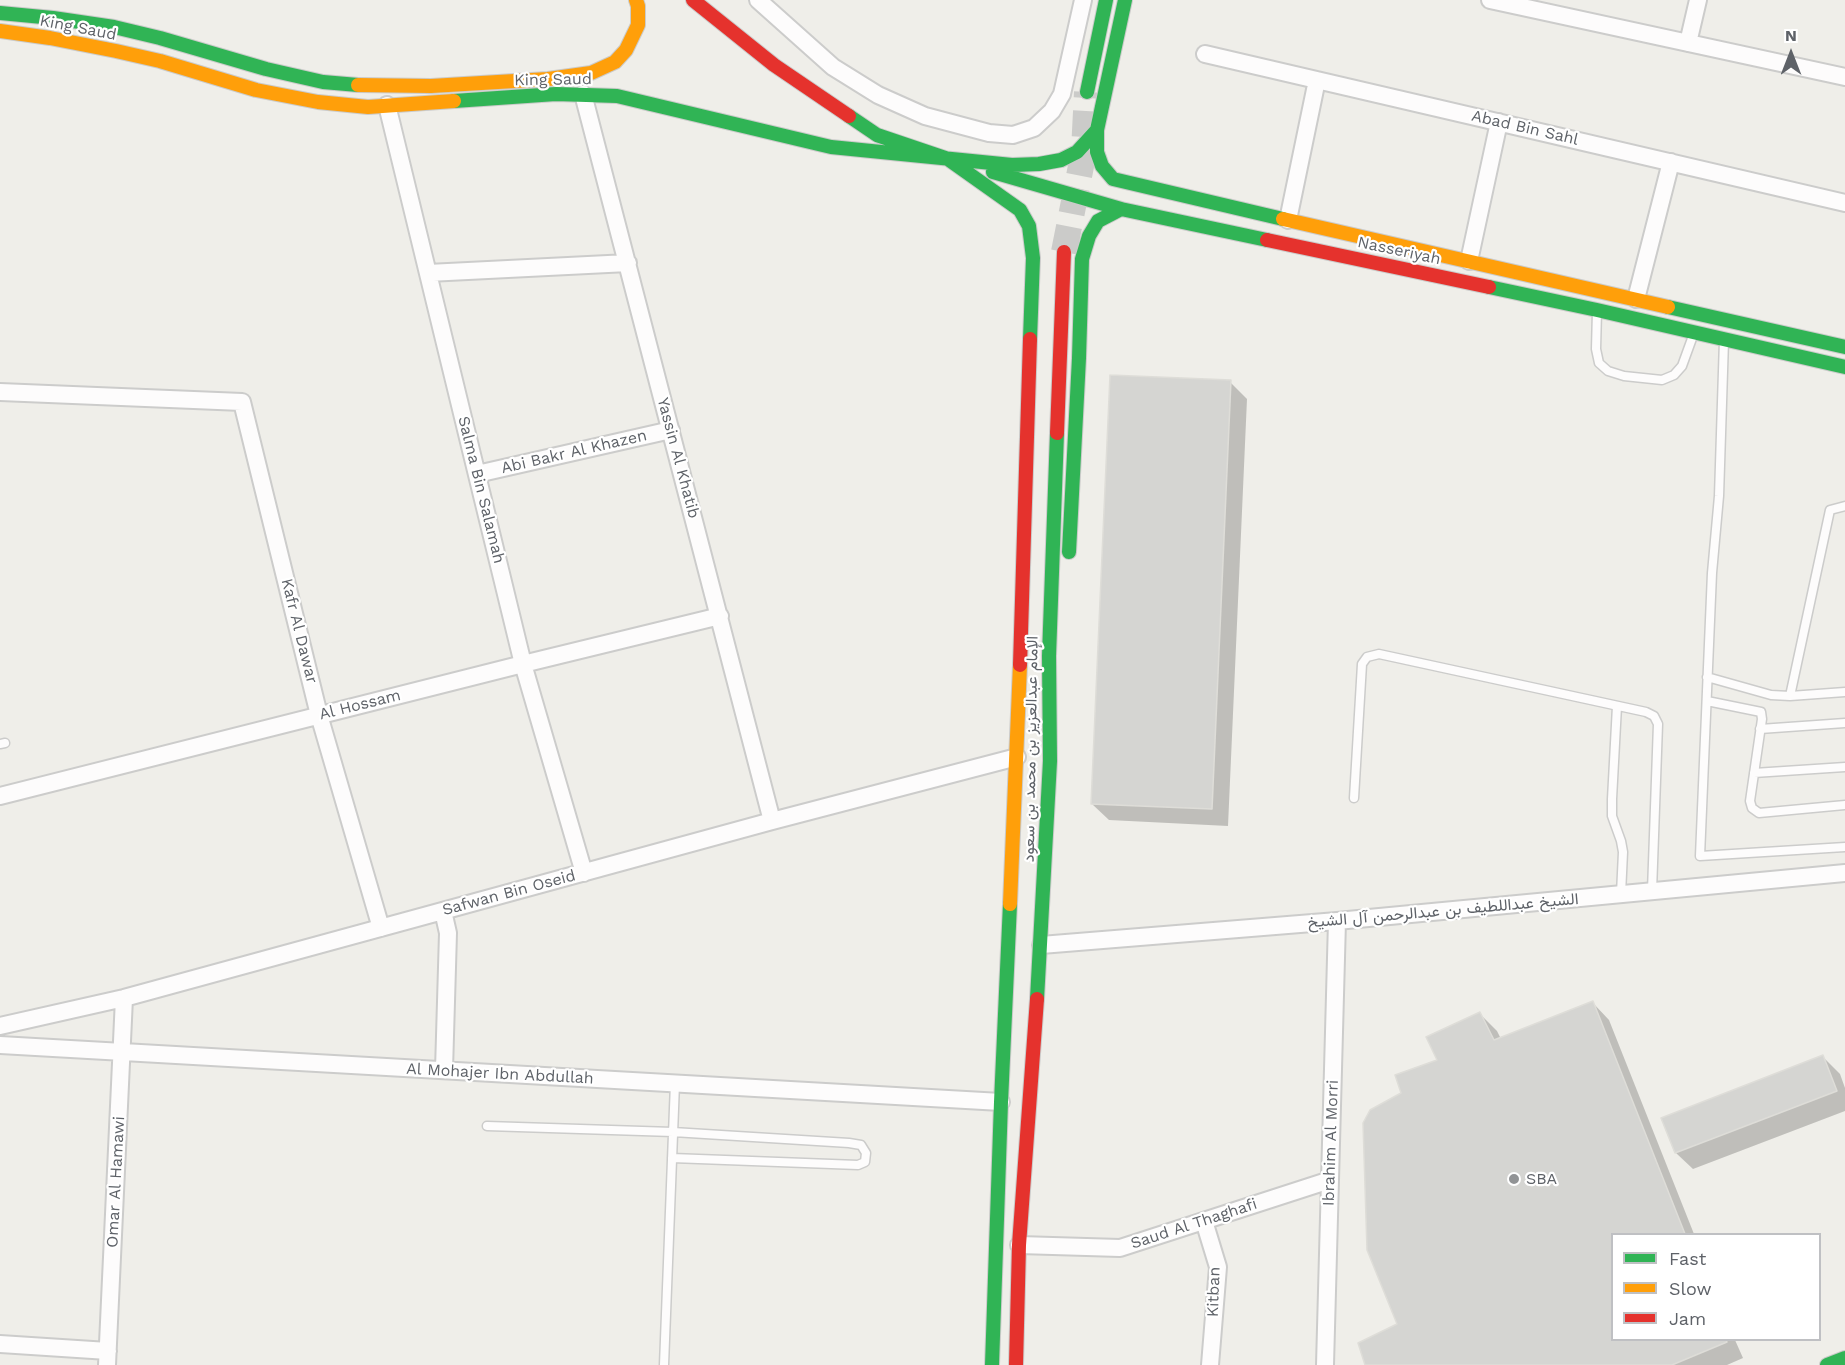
<!DOCTYPE html>
<meta charset="utf-8">
<style>
body{margin:0}
#map{position:relative;width:1845px;height:1365px;overflow:hidden;background:#efeee9;font-family:"Work Sans",sans-serif}
canvas{display:block}
.legend{position:absolute;left:1611px;top:1233px;width:210px;height:108px;box-sizing:border-box;background:#fff;border:2px solid #bfc0c3;margin:0;padding:8px 10px;list-style:none;font-size:18px;color:#5e6268}
.legend li{display:flex;align-items:center;gap:12px;height:30px}
.legend b{width:30px;border:2px solid #bfc0c3}
.north{position:absolute;left:1761px;top:24px;width:60px;height:60px;-webkit-text-stroke:4px #fff;paint-order:stroke;rotate:0deg;font-size:16px;font-weight:700;line-height:24px;text-align:center;color:#5e6268}
.north::after{content:'';display:block;margin:auto;width:21px;height:27px;background:#5e6268;clip-path:polygon(50% 0,100% 100%,50% 72%,0 100%)}
</style>
<div id="map">
<canvas width="1845" height="1365"></canvas>
<ul class="legend">
<li><b style="height:8px;background:#30b455"></b>Fast</li>
<li><b style="height:8px;background:#ff9f0a"></b>Slow</li>
<li><b style="height:8px;background:#e5322d"></b>Jam</li>
</ul>
<div class="north">N</div>
</div>
<script>
const context = document.querySelector('canvas').getContext('2d');
context.lineJoin = 'round';
function paint(path, color) { context.fillStyle = color; context.fill(path, 'evenodd'); }
const shape = rows => new Path2D(rows.map(r => 'M' + r).join(''));
function strokePath(path, color, width, dash) { context.strokeStyle = color; context.lineWidth = width; context.lineCap = dash ? 'butt' : 'round'; context.setLineDash(dash || []); context.stroke(path); }
function label(font, color, halo, rows, align = 'center') {
  context.font = font + ' "Work Sans",Vazirmatn,sans-serif'; context.lineWidth = 4.5; context.setLineDash([]); context.textBaseline = 'middle'; context.strokeStyle = halo; context.fillStyle = color; for (const [text, x, y, turn = 0] of rows) {
    context.save(); context.translate(x, y); context.rotate((+turn || 0) * Math.PI / 180); context.textAlign = isNaN(turn) ? turn : align; if (halo) context.strokeText(text, 0, 0); context.fillText(text, 0, 0); context.restore();
  }
}
const shadow = shape([
 [1230,382,1247,399,1228,826,1109,820,1092,804],
 [1593,1003,1609,1020,1694,1234,1612,1234,1612,1340,1735,1340,1743,1358,1727,1365,1366,1365,1399,1325,1403,1094,1439,1061,1480,1014,1497,1031,1501,1039],
 [1823,1057,1840,1074,1845,1088,1845,1111,1693,1169,1676,1153,1663,1119]
]);
const building = shape([
 [1110,375,1231,380,1212,809,1091,804,1110,375],
 [1593,1001,1685,1234,1612,1234,1612,1340,1726,1340,1727,1342,1672,1365,1365,1365,1358,1343,1397,1324,1367,1250,1363,1123,1370,1110,1401,1093,1395,1075,1437,1060,1426,1037,1480,1012,1494,1040,1593,1001],
 [1823,1055,1837,1091,1675,1153,1661,1118,1823,1055]
]);
const primaryTunnel = shape([
 [1064,252,1084,151,1087,92]
]);
const lane = shape([
 [1597,311,1596,349,1599,363,1608,371,1624,376,1662,380,1674,375,1682,366,1694,333],
 [1724,340,1719,496,1712,573,1700,856,1845,847],
 [1707,677,1771,695,1790,696,1845,692],
 [1790,696,1830,510,1845,506],
 [1707,701,1761,712,1762,719,1750,801,1752,808,1759,813,1845,805],
 [1617,706,1612,799,1612,816,1621,841,1623,852,1621,894],
 [1760,729,1845,723],
 [0,744,5,743],
 [1754,773,1845,767],
 [1354,798,1362,664,1367,657,1379,654,1646,712,1654,716,1658,724,1652,891],
 [487,1126,673,1132,849,1143,861,1145,866,1153,865,1162,858,1165,672,1158],
 [664,1365,675,1083]
]);
const street = shape([
 [758,0,833,67,878,95,925,116,989,133,1013,135,1034,128,1052,111,1062,94,1083,0],
 [1490,0,1845,77],
 [1688,43,1698,0],
 [1205,54,1845,203],
 [583,94,772,821],
 [387,105,523,664,584,873],
 [1288,220,1317,80],
 [1469,261,1499,122],
 [428,273,628,263],
 [1636,299,1671,162],
 [0,392,242,402,319,715,381,928],
 [477,474,671,430],
 [0,796,523,664,720,616],
 [443,911,448,933,444,1070],
 [1041,945,1337,921,1845,873],
 [0,1026,124,998,772,821,1017,757],
 [0,1045,1001,1102],
 [1204,1221,1218,1267,1210,1365],
 [1019,1245,1120,1248,1330,1180],
 [0,1344,108,1351],
 [107,1365,124,998],
 [1325,1365,1337,921]
]);
const fast = shape([
 [1125,0,1097,130,1097,152,1102,166,1113,179,1283,219],
 [0,13,53,18,114,27,160,38,266,69,323,82,358,85],
 [1087,92,1106,0],
 [454,101,556,94,617,96,831,147,1012,165,1039,164,1061,160,1077,152,1097,130],
 [849,116,877,135,948,159,1020,210,1029,226,1033,258,1030,339],
 [993,172,1121,209,1267,240],
 [1489,287,1597,310,1845,367],
 [1668,307,1845,347],
 [1069,552,1079,358,1082,259,1089,236,1098,221,1121,209],
 [1037,999,1050,761,1049,656,1057,433],
 [992,1365,1001,1102,1010,904],
 [1827,1365,1845,1358]
]);
const slow = shape([
 [0,31,50,38,116,51,160,61,256,90,318,102,368,107,454,101],
 [358,85,431,86,548,79,591,73,615,62,626,50,638,25,638,6,636,0],
 [1283,219,1668,307],
 [1010,904,1020,665]
]);
const jam = shape([
 [693,0,774,65,849,116],
 [1267,240,1489,287],
 [1057,433,1064,252],
 [1020,665,1030,339],
 [1016,1365,1019,1245,1037,999]
]);
const markers = [
 [1514,1179,6,"#919395"]
];
const streetNames = [
 ["King Saud",78,28,11],
 ["King Saud",553,80,-1],
 ["Abad Bin Sahl",1525,128,13],
 ["Nasseriyah",1399,251,12],
 ["Abi Bakr Al Khazen",574,452,-13],
 ["Yassin Al Khatib",678,458,75],
 ["Salma Bin Salamah",481,490,76],
 ["Kafr Al Dawar",299,631,76],
 ["Al Hossam",360,705,-14],
 ["الإمام عبدالعزيز بن محمد بن سعود",1031,749,-89],
 ["Safwan Bin Oseid",509,893,-15],
 ["الشيخ عبداللطيف بن عبدالرحمن آل الشيخ",1443,911,-5],
 ["Al Mohajer Ibn Abdullah",500,1074,3],
 ["Ibrahim Al Morri",1331,1143,-88],
 ["Omar Al Hamawi",116,1182,-87],
 ["Saud Al Thaghafi",1194,1224,-18],
 ["Kitban",1214,1292,-88]
];
const poiNames = [
 ["SBA",1526,1179]
];
paint(shadow, '#0003');
paint(building, '#d5d5d2');
strokePath(building, '#deddd8', 1.5);
strokePath(primaryTunnel, '#cbcbc9', 26, [26, 13]);
strokePath(lane, '#cccccb', 11);
strokePath(street, '#cccccb', 20);
strokePath(fast, '#cbcbca', 16);
strokePath(slow, '#cbcbca', 16);
strokePath(jam, '#cbcbca', 16);
strokePath(lane, '#fdfcfc', 8);
strokePath(street, '#fdfcfc', 16);
strokePath(fast, '#30b455', 14);
strokePath(slow, '#ff9f0a', 14);
strokePath(jam, '#e5322d', 14);
for (const [x, y, r, color] of markers) { const dot = new Path2D(); dot.arc(x, y, r, 0, 2 * Math.PI); context.fillStyle = color; context.fill(dot); strokePath(dot, '#fff', 2); }
label('16px', '#5e6268', '#fff', streetNames);
label('16px', '#5e6268', '#fff', poiNames, 'left');
</script>
